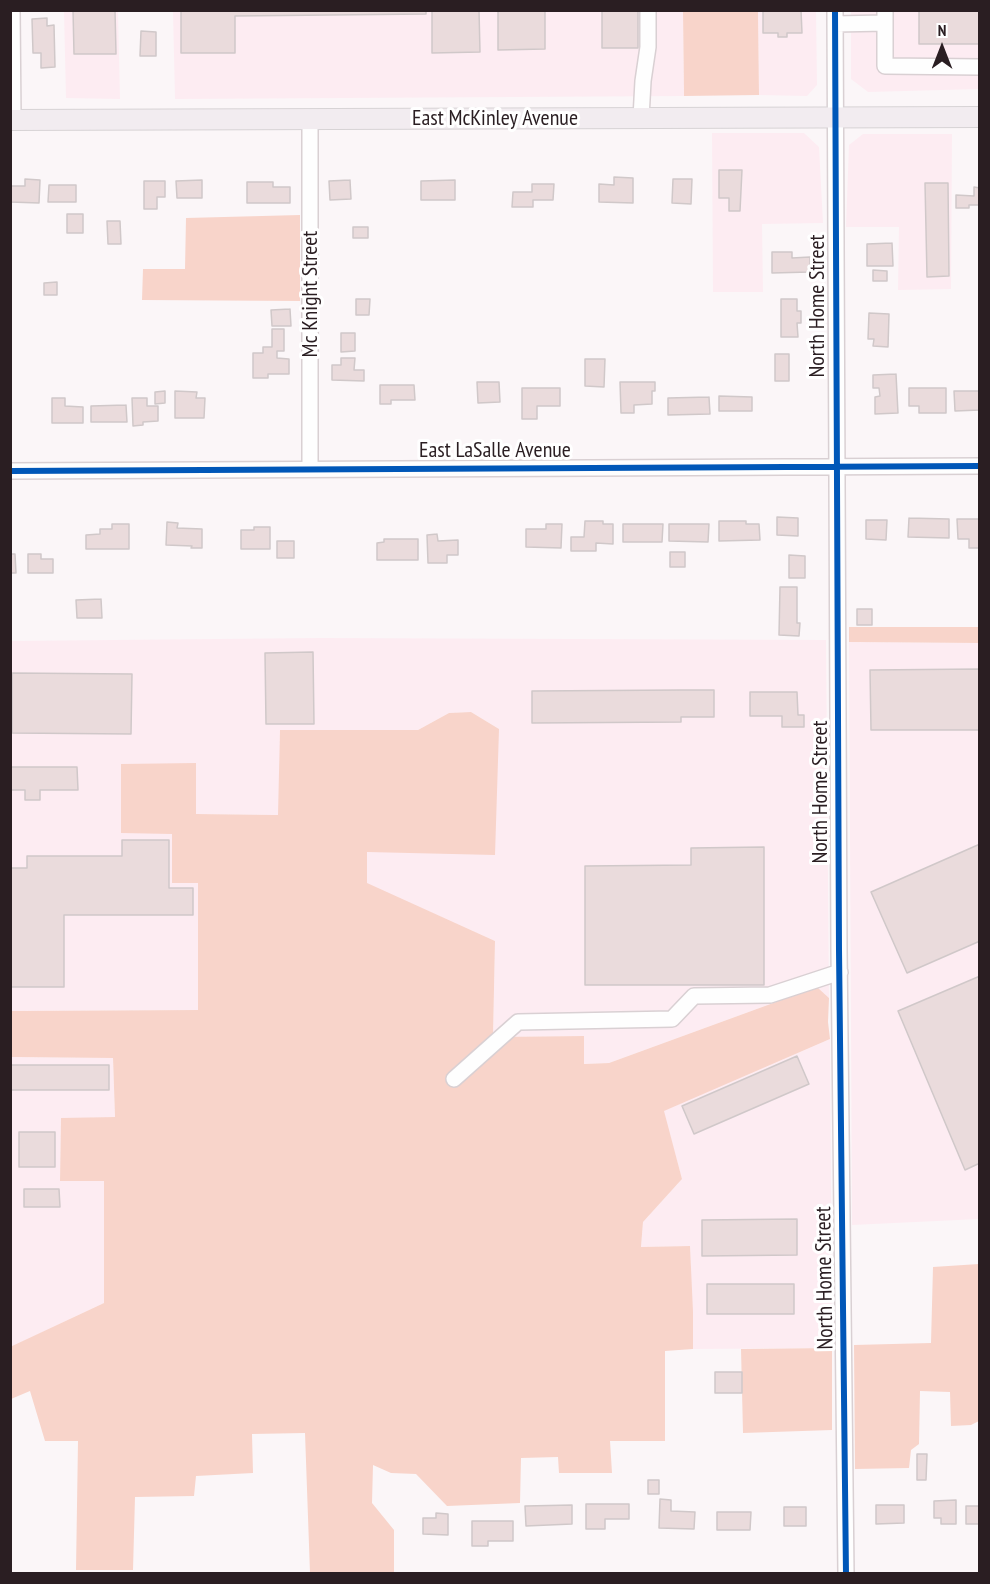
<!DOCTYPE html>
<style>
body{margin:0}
#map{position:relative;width:990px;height:1584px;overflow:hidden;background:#fbf6f8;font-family:"PT Sans Narrow",sans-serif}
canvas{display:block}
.frame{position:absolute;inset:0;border:12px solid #2a1e22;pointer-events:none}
.north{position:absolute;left:912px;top:18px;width:60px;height:60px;-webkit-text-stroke:4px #fff;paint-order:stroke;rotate:0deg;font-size:16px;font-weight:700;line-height:24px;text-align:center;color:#2a1e22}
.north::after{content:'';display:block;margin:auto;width:21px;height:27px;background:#2a1e22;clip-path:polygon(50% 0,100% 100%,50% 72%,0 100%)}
</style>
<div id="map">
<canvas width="990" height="1584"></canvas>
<div class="frame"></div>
<div class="north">N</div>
</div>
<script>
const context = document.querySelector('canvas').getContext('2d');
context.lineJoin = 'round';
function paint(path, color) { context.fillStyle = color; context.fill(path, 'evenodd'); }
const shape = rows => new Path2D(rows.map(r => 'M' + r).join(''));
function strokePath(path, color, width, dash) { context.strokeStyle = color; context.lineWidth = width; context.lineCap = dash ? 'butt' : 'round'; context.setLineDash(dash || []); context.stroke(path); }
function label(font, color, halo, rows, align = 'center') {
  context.font = font + ' "PT Sans Narrow",sans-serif'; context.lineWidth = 6; context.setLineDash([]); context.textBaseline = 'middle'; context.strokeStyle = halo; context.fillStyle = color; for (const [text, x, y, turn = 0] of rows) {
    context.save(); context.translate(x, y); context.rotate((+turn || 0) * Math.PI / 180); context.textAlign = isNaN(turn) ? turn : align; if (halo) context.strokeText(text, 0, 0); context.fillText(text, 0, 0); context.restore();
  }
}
const built = shape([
 [64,11,118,11,120,99,66,98],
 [173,11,683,11,684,96,175,99],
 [758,11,816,11,817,85,807,96,759,95],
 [851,11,979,11,979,89,868,92,851,79],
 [712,133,804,133,819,147,823,223,762,224,763,292,713,292],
 [863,134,952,134,951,289,898,290,899,227,846,227,849,145],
 [321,638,826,640,829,998,817,987,609,1063,584,1064,584,1036,493,1037,495,941,367,884,367,852,499,729,471,712,449,713,418,730,280,730,279,815,196,814,172,834,198,882,198,1010,11,1011,10,641],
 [849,642,979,643,979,1219,852,1225],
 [830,1039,832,1348,693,1349,690,1246,641,1247,643,1222,682,1179,663,1111],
 [10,1057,113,1058,115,1117,61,1119,60,1181,105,1180,104,1303,11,1347]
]);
const green = shape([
 [683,11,758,11,759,95,684,96],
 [300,215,300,301,142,300,143,269,185,269,186,218],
 [849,627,979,627,979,643,849,642],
 [471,712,499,729,495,855,367,852,367,883,495,941,493,1037,584,1036,584,1064,609,1063,817,987,829,998,828,1022,830,1039,664,1111,682,1179,643,1222,641,1247,690,1246,693,1312,693,1349,665,1351,665,1441,610,1441,612,1473,559,1473,558,1457,521,1458,520,1503,447,1506,416,1474,391,1473,373,1465,372,1503,394,1530,394,1572,310,1573,305,1433,252,1434,253,1473,196,1476,194,1496,135,1497,133,1570,76,1570,78,1441,45,1441,30,1391,11,1399,10,1347,104,1303,104,1181,60,1181,61,1118,115,1117,113,1058,11,1057,11,1011,198,1010,198,883,172,883,172,834,121,833,121,764,196,763,196,814,278,815,280,730,418,730,449,713],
 [979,1264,979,1421,971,1425,951,1426,950,1392,920,1391,919,1444,911,1450,909,1468,855,1469,854,1345,931,1343,933,1267],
 [832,1348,832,1430,743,1433,741,1349]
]);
const building = shape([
 [73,10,115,10,116,54,74,54,73,10],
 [181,10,426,10,426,14,235,16,235,53,181,53,181,10],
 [432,10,479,10,480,52,432,53,432,10],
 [498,10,545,10,545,49,498,50,498,10],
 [602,10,638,10,638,48,602,48,602,10],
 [763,10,801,10,802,33,787,33,787,37,778,37,778,33,763,33,763,10],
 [919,10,980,10,980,44,919,44,919,10],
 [47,18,47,26,54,25,55,67,41,68,41,53,33,53,32,19,47,18],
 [141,31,156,32,156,56,140,56,141,31],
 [719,170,742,170,740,211,729,211,729,198,719,198,719,170],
 [614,177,633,178,633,203,599,202,599,184,614,185,614,177],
 [25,179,40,180,39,203,10,202,10,186,25,186,25,179],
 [673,179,692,179,691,204,672,203,673,179],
 [202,180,202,198,177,198,176,181,202,180],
 [350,180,351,199,330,200,329,181,350,180],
 [455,180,455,200,421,200,421,181,455,180],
 [144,181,165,181,165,197,157,197,157,209,144,209,144,181],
 [247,182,273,182,273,187,290,187,290,203,247,203,247,182],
 [925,183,948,183,949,276,927,277,925,183],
 [532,184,554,184,553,200,533,200,533,207,512,207,513,192,532,192,532,184],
 [49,185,76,185,76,202,48,202,49,185],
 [974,187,980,188,980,205,969,205,969,208,956,208,956,195,974,196,974,187],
 [67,214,83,214,83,233,67,233,67,214],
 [107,221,120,221,121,244,108,244,107,221],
 [353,227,368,227,368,238,353,238,353,227],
 [892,243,893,266,867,266,867,244,892,243],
 [772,252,792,252,792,258,810,257,810,272,772,273,772,252],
 [873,270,887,271,887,281,873,281,873,270],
 [57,282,57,295,44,295,44,283,57,282],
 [356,299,370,299,369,315,356,315,356,299],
 [781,299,797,299,797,311,801,311,801,323,797,323,798,337,781,337,781,299],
 [290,309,291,326,272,326,271,310,290,309],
 [869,313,889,314,888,347,873,346,874,339,868,339,869,313],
 [272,329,284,329,284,351,277,351,277,358,289,359,289,374,268,374,268,378,253,378,253,353,263,353,263,347,272,347,272,329],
 [341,333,355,333,355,351,341,352,341,333],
 [775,354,789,354,789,381,775,381,775,354],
 [341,358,355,358,354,370,364,370,364,381,332,380,332,365,341,365,341,358],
 [585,359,605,359,604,387,585,386,585,359],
 [896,374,898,413,875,414,875,397,880,396,879,388,873,388,873,375,896,374],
 [477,382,499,382,500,402,478,403,477,382],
 [620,382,655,382,655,391,652,391,652,404,634,405,634,413,621,413,620,382],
 [380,385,414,385,415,400,391,400,391,404,380,404,380,385],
 [522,388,560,388,560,406,537,406,537,419,522,419,522,388],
 [909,388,946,388,946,413,919,413,919,406,909,406,909,388],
 [165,391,165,403,155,404,155,392,165,391],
 [175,391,197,392,196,398,205,398,204,418,175,418,175,391],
 [954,391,980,391,980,410,955,411,954,391],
 [719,396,752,397,752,411,719,411,719,396],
 [709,397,710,414,668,415,668,398,709,397],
 [52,398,65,398,65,406,83,407,83,423,52,423,52,398],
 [132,398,147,398,147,406,158,406,158,421,143,422,143,425,133,426,132,398],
 [126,405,127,422,91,422,91,406,126,405],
 [777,517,798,518,798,536,777,535,777,517],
 [909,518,949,519,949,538,908,537,909,518],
 [957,519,980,519,980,548,969,548,969,539,958,539,957,519],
 [866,520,887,520,886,540,866,539,866,520],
 [585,521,603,521,603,524,613,524,613,544,596,543,596,551,571,551,571,537,584,537,585,521],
 [719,521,746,521,746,524,759,524,760,540,719,541,719,521],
 [167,522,178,523,177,528,202,529,202,548,191,548,192,546,166,545,167,522],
 [112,524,129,524,129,549,86,549,86,535,100,534,100,529,112,529,112,524],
 [546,524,562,524,561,548,526,547,526,529,546,529,546,524],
 [623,524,663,524,662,542,623,542,623,524],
 [669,524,709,524,708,542,669,541,669,524],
 [254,527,270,527,270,549,241,549,241,530,254,530,254,527],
 [437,534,438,541,458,540,458,555,447,555,447,563,428,563,427,535,437,534],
 [384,539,418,539,418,560,377,560,377,543,384,542,384,539],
 [277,541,294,541,294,558,277,558,277,541],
 [670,552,685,552,685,567,670,567,670,552],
 [10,554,15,554,16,573,10,573,10,554],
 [28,554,41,554,41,559,53,559,53,573,28,573,28,554],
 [789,555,805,556,805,578,789,578,789,555],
 [780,587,797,587,797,623,800,623,799,636,779,635,780,587],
 [101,599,102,618,77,618,76,600,101,599],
 [857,609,872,609,872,625,857,625,857,609],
 [313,652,314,724,266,724,265,653,313,652],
 [980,669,980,730,871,730,870,670,980,669],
 [12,673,132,674,131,734,12,733,12,673],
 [681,690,714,690,714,717,681,717,681,722,532,723,532,691,681,690],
 [750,692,797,692,798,715,804,715,804,727,782,727,782,716,750,716,750,692],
 [10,767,77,767,78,790,40,790,40,800,25,800,25,790,10,790,10,767],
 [122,840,169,840,169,888,193,888,193,915,64,915,64,987,10,987,10,868,27,868,27,856,122,856,122,840],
 [980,844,980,941,907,973,871,892,980,844],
 [764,847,764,985,585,985,585,866,691,865,691,848,764,847],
 [980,976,980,1163,965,1170,898,1011,980,976],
 [797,1056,809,1084,694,1134,682,1106,797,1056],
 [10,1065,109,1065,109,1090,10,1090,10,1065],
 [19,1132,55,1132,55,1167,19,1167,19,1132],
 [24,1189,59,1189,60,1207,24,1207,24,1189],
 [797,1219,797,1255,702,1256,702,1220,797,1219],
 [707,1284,794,1284,794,1314,707,1314,707,1284],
 [715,1372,742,1372,742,1393,715,1393,715,1372],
 [917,1454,927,1454,926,1480,917,1480,917,1454],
 [648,1480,659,1480,659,1494,648,1494,648,1480],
 [660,1499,671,1500,671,1511,695,1512,694,1529,659,1528,660,1499],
 [956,1500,956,1524,941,1524,941,1518,934,1518,934,1501,956,1500],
 [586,1504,629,1504,629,1519,605,1519,605,1529,586,1529,586,1504],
 [572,1505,572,1524,526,1526,525,1506,572,1505],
 [876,1505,904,1505,904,1523,876,1524,876,1505],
 [966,1506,980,1506,980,1524,966,1524,966,1506],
 [784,1507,806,1507,806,1526,784,1526,784,1507],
 [717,1512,751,1512,750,1530,717,1530,717,1512],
 [436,1513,448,1514,448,1535,423,1534,423,1518,436,1518,436,1513],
 [472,1521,513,1521,513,1541,488,1541,488,1546,472,1546,472,1521]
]);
const minor = shape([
 [12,10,13,120],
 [835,10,839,950,846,1574],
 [885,10,885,66,980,67],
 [835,24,885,23],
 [641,118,643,81,648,47,648,10],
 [310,469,310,119],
 [10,471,980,466],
 [454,1079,518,1022,672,1019,694,996,770,995,840,972]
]);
const major = shape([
 [10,120,980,117]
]);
const cycleway = shape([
 [835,10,839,950,846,1574],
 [10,471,980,466]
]);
const streetNames = [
 ["East McKinley Avenue",495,119],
 ["Mc Knight Street",311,294,-90],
 ["North Home Street",818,306,-90],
 ["East LaSalle Avenue",495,451],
 ["North Home Street",821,792,-90],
 ["North Home Street",825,1278,-91]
];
paint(built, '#fdecf2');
paint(green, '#f8d4ca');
paint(building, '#eadbdc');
strokePath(building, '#d0c8c9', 1.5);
strokePath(minor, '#d9d0d3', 18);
strokePath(major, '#d7d3d5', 22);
strokePath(minor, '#fefefe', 15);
strokePath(major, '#f2ecf0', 20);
strokePath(cycleway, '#0057b8', 6);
label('22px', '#2a1e22', '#fff', streetNames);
</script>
